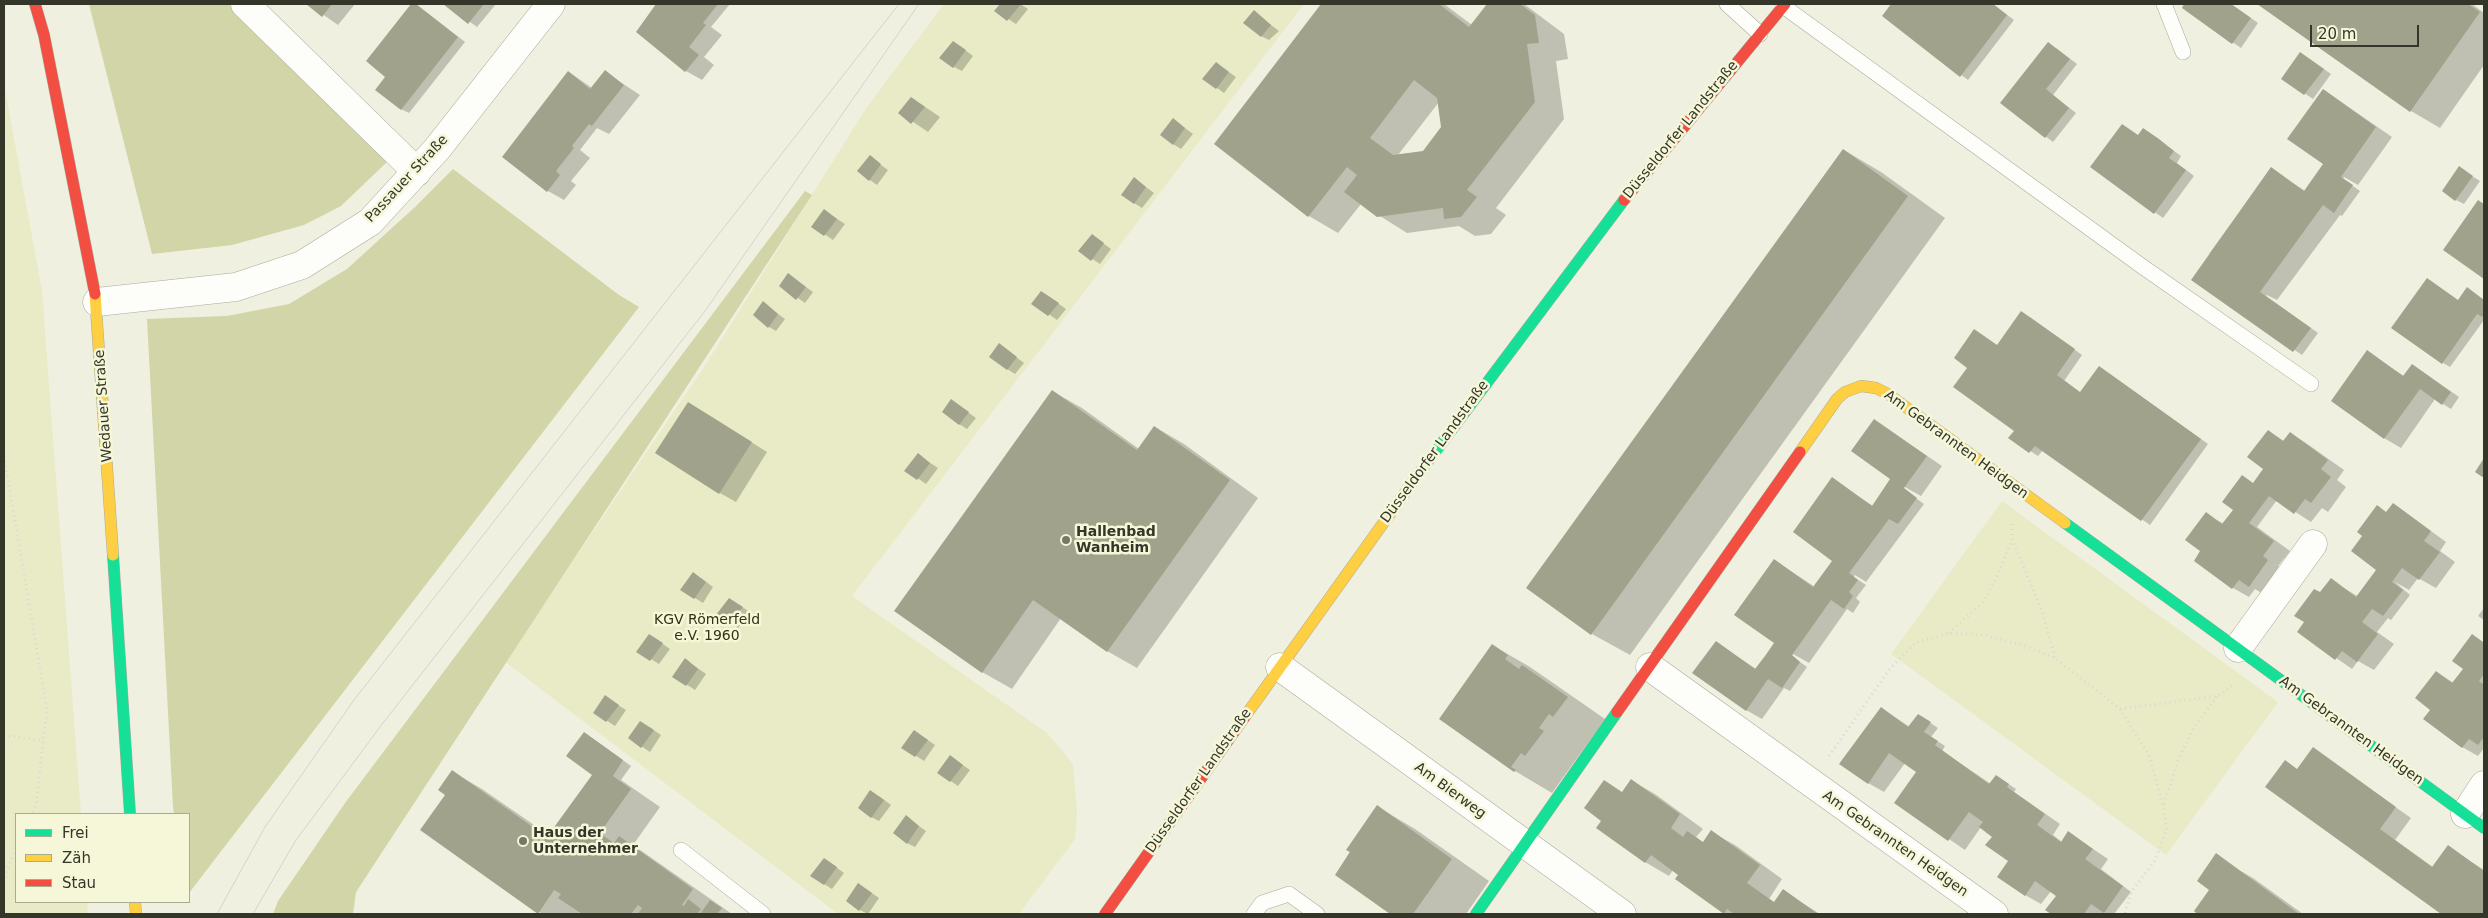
<!DOCTYPE html>
<meta charset="utf-8">
<style>
body{margin:0}
#map{position:relative;width:2488px;height:918px;overflow:hidden;background:#eff0df;font-family:"DejaVu Sans",sans-serif}
canvas{display:block}
.frame{position:absolute;inset:0;border:5px solid #35362a;pointer-events:none}
.legend{position:absolute;left:15px;top:813px;width:175px;height:90px;box-sizing:border-box;background:#f5f7d8;border:1px solid #a8aa92;margin:0;padding:6px 9px;list-style:none;font-size:15px;color:#35362a}
.legend li{display:flex;align-items:center;gap:10px;height:25px}
.legend b{width:25px;border:1px solid #a8aa92}
.scale{position:absolute;left:2310px;top:25px;width:109px;height:22px;box-sizing:border-box;border:2px solid #35362a;border-top:0;padding-left:6px;font-size:15px;line-height:18px;white-space:nowrap;color:#35362a;-webkit-text-stroke:4px #f5f7d8;paint-order:stroke}
</style>
<div id="map">
<canvas width="2488" height="918"></canvas>
<div class="frame"></div>
<ul class="legend">
<li><b style="height:6px;background:#16e098"></b>Frei</li>
<li><b style="height:6px;background:#ffcf43"></b>Zäh</li>
<li><b style="height:6px;background:#f24e42"></b>Stau</li>
</ul>
<div class="scale">20 m</div>
</div>
<script>
const context = document.querySelector('canvas').getContext('2d');
context.lineJoin = 'round';
function paint(path, color) { context.fillStyle = color; context.fill(path, 'evenodd'); }
const shape = rows => new Path2D(rows.map(r => 'M' + r).join(''));
function strokePath(path, color, width, dash) { context.strokeStyle = color; context.lineWidth = width; context.lineCap = dash ? 'butt' : 'round'; context.setLineDash(dash || []); context.stroke(path); }
function label(font, color, halo, rows, align = 'center') {
  context.font = font + ' "DejaVu Sans",sans-serif'; context.lineWidth = 5; context.setLineDash([]); context.textBaseline = 'middle'; context.strokeStyle = halo; context.fillStyle = color; for (const [text, x, y, turn = 0] of rows) {
    context.save(); context.translate(x, y); context.rotate((+turn || 0) * Math.PI / 180); context.textAlign = isNaN(turn) ? turn : align; if (halo) context.strokeText(text, 0, 0); context.fillText(text, 0, 0); context.restore();
  }
}
const green = shape([
 [944,4,1304,4,852,596,1047,733,1073,764,1077,811,1075,839,1019,914,838,914,505,662,706,364,867,107],
 [4,84,42,291,81,814,16,814,16,902,87,902,88,914,4,914],
 [2002,501,2278,702,2166,855,1891,654]
]);
const forest = shape([
 [89,4,229,4,388,161,341,206,304,225,232,245,152,254],
 [453,169,619,295,639,307,189,893,189,814,174,814,173,806,147,319,227,316,289,304,347,269,415,207],
 [805,191,812,195,356,892,353,914,273,914,278,901,345,803]
]);
const shadow = shape([
 [308,4,355,4,338,25],
 [413,4,421,8,465,42,409,113,401,109,387,76,368,61],
 [445,4,496,4,477,27],
 [658,4,730,4,711,27,722,35,704,57,714,65,702,80,686,71,638,32],
 [1001,4,1020,4,1028,9,1016,24,996,11],
 [1322,4,1444,4,1472,25,1489,4,1524,4,1564,34,1568,59,1556,61,1564,119,1496,208,1506,215,1491,234,1475,236,1459,226,1407,233,1361,204,1338,233,1309,216,1216,144],
 [1439,102,1442,128,1423,152,1398,155],
 [1893,4,1993,4,2014,20,1968,80,1883,16],
 [2186,4,2231,4,2258,23,2241,48,2183,8],
 [2259,4,2472,4,2484,13,2484,65,2440,128,2411,111],
 [1254,12,1279,31,1269,40,1261,36],
 [961,47,973,56,962,71,954,67],
 [2056,48,2077,64,2053,95,2076,113,2053,142,2002,103],
 [2308,58,2331,74,2313,99,2283,79],
 [1216,63,1236,77,1224,93,1217,88],
 [569,72,592,88,605,72,640,95,609,134,597,128,580,150,590,158,571,181,576,185,564,200,548,191],
 [2324,90,2392,137,2358,185,2344,177,2343,179,2360,191,2342,216,2340,215,2277,300,2267,295,2266,296,2318,333,2302,355,2193,280,2215,258,2209,254,2271,169,2305,191,2324,164],
 [912,98,940,117,928,132,900,113],
 [1173,119,1193,134,1181,149,1173,144],
 [2139,136,2167,146,2181,156,2177,163,2194,176,2163,218,2092,167],
 [1844,150,1881,172,1945,218,1630,655,1592,634],
 [870,157,888,170,877,185,870,180],
 [2467,173,2480,181,2464,204,2456,200],
 [1135,179,1154,193,1142,208,1134,203],
 [2478,201,2484,205,2484,278,2445,249],
 [825,211,845,224,833,240,813,226],
 [1092,235,1111,249,1100,264,1080,251],
 [789,275,813,292,805,303,781,286],
 [2475,294,2484,300,2484,320,2450,367,2443,363,2459,301],
 [1049,297,1066,309,1057,320,1033,303],
 [763,303,785,319,776,331,769,327],
 [2030,317,2082,355,2064,381,2081,393,2107,372,2208,444,2150,525,2043,450,2038,456,2010,438,2015,430,1968,367,1975,330,1998,346],
 [1007,350,1024,363,1015,374,1007,369],
 [2367,352,2404,376,2413,365,2459,397,2451,409,2435,399,2401,448,2384,438],
 [1052,391,1082,408,1139,449,1155,427,1184,444,1258,498,1137,668,1107,651,1061,618,1012,689,982,672],
 [952,401,976,418,967,429,959,424],
 [705,413,767,452,736,502,720,493],
 [1874,420,1942,466,1921,496,1903,486,1902,488,1924,504,1866,582,1855,575,1854,577,1866,585,1856,598,1860,602,1853,613,1847,609,1809,663,1793,654,1792,656,1807,667,1790,691,1784,688,1762,719,1746,710,1716,642,1756,669,1775,644,1774,560,1815,587,1834,561,1832,479,1873,506,1891,481],
 [2268,431,2284,441,2290,433,2306,443,2344,470,2337,480,2346,487,2328,512,2322,508,2311,522,2277,500,2257,527,2290,551,2278,566,2284,570,2265,595,2255,589,2249,597,2233,588,2202,551,2206,514,2224,524,2265,469],
 [918,455,938,468,926,484,906,470],
 [2394,504,2446,542,2440,551,2455,562,2436,588,2418,578,2409,590,2395,582,2410,595,2391,620,2388,618,2377,632,2394,644,2374,670,2358,661,2352,669,2299,632,2331,580,2357,596,2382,574,2364,535,2377,507,2387,513],
 [701,578,713,587,703,603,682,590],
 [737,604,750,612,738,628,718,615],
 [2484,608,2484,620,2478,616],
 [657,640,670,649,659,664,638,651],
 [2484,643,2484,748,2478,756,2462,747,2432,710,2436,672,2454,683],
 [1492,645,1530,667,1605,719,1552,793,1515,771,1441,718],
 [686,660,706,674,695,690,674,676],
 [613,702,626,710,615,726,595,713],
 [1881,708,1910,727,1926,720,1938,728,1931,737,1945,746,1942,751,1991,784,2004,781,2016,789,2014,792,2060,824,2053,835,2062,842,2069,833,2108,859,2101,869,2131,892,2114,914,2053,914,2047,910,2058,895,2051,891,2041,904,2025,895,2010,861,1994,836,1981,827,1965,850,1896,803,1918,772,1905,763,1884,792,1868,783],
 [649,727,661,735,650,752,629,738],
 [922,736,935,745,924,761,903,747],
 [592,738,631,766,621,780,660,807,633,845,732,914,584,914,580,912,578,914,541,914,447,795,453,772,482,789,550,836,594,774],
 [2313,749,2411,818,2395,840,2433,867,2448,847,2484,870,2484,914,2443,914,2278,795,2285,761,2298,770],
 [950,756,970,770,958,786,939,773],
 [1632,781,1655,794,1703,829,1696,837,1703,843,1711,832,1735,845,1782,879,1769,899,1775,903,1783,891,1820,914,1727,914,1677,879,1680,875,1673,870,1669,876,1645,862,1622,793],
 [879,796,891,805,879,821,871,817],
 [1378,807,1415,829,1489,881,1466,914,1392,914,1336,874],
 [906,817,926,831,915,847,907,843],
 [832,864,844,873,832,889,824,884],
 [2237,869,2253,878,2303,914,2200,914,2195,911,2211,889],
 [866,889,879,898,868,914,860,910]
]);
const building = shape([
 [306,4,332,4,322,17],
 [411,4,416,4,458,37,401,110,375,90,385,77,366,61],
 [443,4,484,4,468,24],
 [656,4,718,4,703,23,706,25,689,47,699,55,685,72,636,32],
 [1000,4,1021,4,1007,21,994,11],
 [1321,4,1439,4,1469,27,1487,4,1520,4,1535,15,1539,43,1527,44,1535,102,1467,190,1477,197,1461,217,1444,219,1443,208,1377,217,1344,192,1357,175,1347,167,1308,217,1214,144],
 [1414,80,1437,98,1441,127,1423,151,1393,155,1370,138],
 [1891,4,1993,4,2007,15,1960,77,1882,16],
 [2184,4,2231,4,2251,18,2232,44,2182,8],
 [2257,4,2468,4,2480,12,2410,112],
 [1254,10,1271,25,1261,37,1243,23],
 [953,41,966,50,953,68,939,58],
 [2048,42,2070,59,2046,89,2069,108,2045,138,2000,103],
 [2300,52,2324,69,2304,95,2281,79],
 [1216,62,1229,72,1216,89,1202,79],
 [605,70,624,85,592,126,589,124,572,146,574,148,556,171,560,175,547,192,502,157,568,71,590,89],
 [2323,89,2376,127,2341,177,2353,185,2334,213,2323,205,2260,292,2311,328,2293,352,2191,280,2271,167,2304,191,2323,164,2287,139],
 [911,97,925,107,911,124,898,113],
 [1173,118,1185,128,1173,145,1160,135],
 [2122,124,2138,135,2143,128,2159,139,2174,151,2169,158,2186,170,2154,214,2090,167],
 [1843,149,1908,196,1591,635,1526,588],
 [870,155,881,164,869,181,857,171],
 [2459,166,2473,176,2455,201,2442,191],
 [1134,177,1146,187,1134,204,1121,195],
 [2478,200,2484,204,2484,279,2443,250],
 [824,209,837,219,824,236,811,227],
 [1092,234,1104,243,1091,261,1078,251],
 [788,273,806,287,796,300,779,286],
 [2427,278,2458,300,2467,287,2484,300,2484,313,2482,317,2477,314,2442,364,2391,328],
 [1041,291,1059,303,1048,316,1031,304],
 [763,301,778,314,768,328,753,315],
 [2021,311,2075,349,2057,375,2080,392,2099,366,2201,439,2141,521,2035,446,2029,453,2008,438,2014,431,1953,387,1967,368,1954,358,1974,329,1997,345],
 [999,343,1017,357,1007,370,989,357],
 [2367,350,2403,376,2412,364,2451,392,2442,405,2420,389,2384,439,2331,401],
 [1052,390,1137,450,1154,426,1230,480,1107,652,1033,600,982,673,894,611],
 [951,399,969,412,959,425,942,412],
 [688,402,752,442,719,494,655,453],
 [1874,419,1927,456,1904,488,1917,498,1898,524,1889,519,1849,573,1858,580,1849,592,1853,596,1844,609,1831,600,1792,655,1800,662,1782,688,1768,679,1746,711,1692,673,1716,641,1755,669,1765,656,1774,643,1734,615,1774,559,1813,587,1832,561,1793,532,1832,477,1872,506,1890,479,1851,451],
 [2268,430,2283,441,2290,432,2328,460,2321,469,2331,477,2311,503,2305,499,2294,514,2269,496,2249,523,2274,541,2263,556,2268,560,2249,587,2239,580,2232,589,2194,561,2200,551,2185,540,2206,512,2222,524,2233,510,2222,502,2242,475,2253,483,2263,469,2247,457],
 [918,453,930,463,917,480,904,471],
 [2484,458,2484,478,2475,472],
 [2393,503,2431,531,2424,541,2440,552,2419,580,2402,568,2392,582,2403,590,2383,616,2372,609,2362,622,2378,634,2357,662,2342,651,2335,660,2297,632,2304,622,2294,616,2314,589,2320,592,2331,578,2356,597,2376,570,2351,551,2362,536,2357,532,2377,505,2386,512],
 [693,572,706,582,694,599,680,590],
 [729,598,743,607,729,625,716,615],
 [649,634,663,643,650,661,636,652],
 [2472,634,2483,642,2484,640,2484,674,2479,681,2484,685,2484,737,2478,745,2469,739,2462,748,2423,719,2430,710,2415,698,2436,671,2452,683,2463,669,2452,661],
 [1492,644,1508,655,1505,659,1519,669,1522,665,1568,697,1553,717,1549,714,1539,728,1544,731,1525,756,1521,753,1511,767,1516,770,1514,772,1439,719],
 [685,658,698,669,686,686,672,677],
 [605,695,619,705,606,722,593,713],
 [1881,707,1908,727,1918,714,1931,722,1924,732,1938,741,1935,745,1989,784,1996,775,2009,784,2007,787,2045,814,2037,825,2061,842,2068,831,2093,849,2085,859,2123,886,2104,913,2091,904,2084,914,2051,914,2045,910,2056,896,2035,881,2025,896,1997,877,2008,861,1985,845,1992,837,1979,827,1983,822,1969,812,1948,841,1894,803,1916,772,1889,753,1868,784,1839,764],
 [640,721,654,730,641,748,628,738],
 [914,730,928,740,915,757,901,748],
 [584,732,623,760,613,776,631,789,597,837,599,839,602,835,614,843,619,836,693,889,682,905,684,906,688,899,701,909,697,914,638,914,642,908,638,905,631,914,582,914,558,898,561,894,554,890,538,914,420,830,445,795,438,790,452,770,547,837,592,775,566,756],
 [2313,747,2396,807,2380,829,2432,867,2448,845,2484,871,2484,914,2441,914,2265,787,2285,760,2297,769],
 [950,755,963,765,950,782,937,773],
 [1631,779,1680,814,1671,828,1683,837,1687,831,1703,842,1711,830,1760,865,1747,883,1774,902,1783,889,1818,914,1734,914,1727,909,1724,914,1675,879,1678,875,1651,855,1645,863,1596,828,1601,821,1584,808,1604,780,1622,792],
 [870,790,884,800,871,818,858,808],
 [1377,805,1452,859,1413,914,1390,914,1335,875,1350,852,1346,850],
 [906,815,919,826,907,844,893,833],
 [2216,853,2257,883,2299,914,2197,914,2194,911,2209,890,2197,881],
 [824,858,837,867,824,885,810,876],
 [858,883,872,893,859,911,846,901],
 [710,900,722,908,717,914,700,914]
]);
const path = shape([
 [4,456,47,710,36,805,32,814],
 [2012,524,2012,539,2042,611,2055,657],
 [1949,633,1983,602,1995,581,2012,540],
 [2120,709,2218,696,2232,685],
 [4,735,44,741],
 [1829,756,1889,670,1915,643,1949,633,1984,635,2025,646,2055,658,2120,709,2149,755,2163,805,2167,830,2154,862,2131,892,2125,914],
 [2164,804,2178,761,2192,731,2217,696],
 [4,877,16,849]
]);
const lane = shape([
 [1727,4,1760,34],
 [2164,4,2183,52],
 [1783,6,2143,267,2311,384],
 [681,850,763,914],
 [1254,914,1262,903,1289,894,1317,914]
]);
const street = shape([
 [245,4,417,172],
 [97,302,236,287,302,265,370,222,437,149,551,4],
 [2238,648,2313,544],
 [1280,667,1622,914],
 [1650,667,1994,914],
 [2465,814,2484,785]
]);
const fast = shape([
 [1417,476,1624,200],
 [2065,523,2484,828],
 [113,555,130,814],
 [1476,914,1617,712]
]);
const slow = shape([
 [95,294,113,555],
 [1800,452,1837,399,1845,392,1861,386,1876,388,1888,394,2065,523],
 [1246,715,1417,476],
 [135,902,136,914]
]);
const jam = shape([
 [35,4,44,35,95,294],
 [1624,200,1785,4],
 [1617,712,1800,452],
 [1105,914,1246,715]
]);
const tram = shape([
 [217,914,265,827,354,700,899,4],
 [253,914,296,840,383,723,705,311,919,4]
]);
const markers = [
 [1066,540,5,"#767769"],
 [523,841,5,"#767769"]
];
const streetNames = [
 ["Düsseldorfer Landstraße",1681,130,-51],
 ["Passauer Straße",407,179,-47],
 ["Wedauer Straße",104,406,-94],
 ["Am Gebrannten Heidgen",1956,445,36],
 ["Düsseldorfer Landstraße",1435,452,-54],
 ["Am Gebrannten Heidgen",2351,731,36],
 ["Düsseldorfer Landstraße",1199,781,-55],
 ["Am Bierweg",1450,791,36],
 ["Am Gebrannten Heidgen",1895,844,35]
];
const poiNames = [
 ["Hallenbad",1076,532],
 ["Wanheim",1076,548],
 ["Haus der",533,833],
 ["Unternehmer",533,849]
];
const parkNames = [
 ["KGV Römerfeld",707,620],
 ["e.V. 1960",707,636]
];
paint(green, '#e9ebc6');
paint(forest, '#d2d5a7');
paint(shadow, '#0003');
paint(building, '#a1a28c');
strokePath(lane, '#a9aa9c', 16);
strokePath(street, '#a9aa9c', 29);
strokePath(fast, '#a9aa9c', 12);
strokePath(slow, '#a9aa9c', 12);
strokePath(jam, '#a9aa9c', 12);
strokePath(path, '#d8d8d3', 3, [1, 4]);
strokePath(lane, '#fdfdfa', 15);
strokePath(street, '#fdfdfa', 28);
strokePath(fast, '#16e098', 11);
strokePath(slow, '#ffcf43', 11);
strokePath(jam, '#f24e42', 11);
strokePath(tram, '#d3d3cf', 1);
for (const [x, y, r, color] of markers) { const dot = new Path2D(); dot.arc(x, y, r, 0, 2 * Math.PI); context.fillStyle = color; context.fill(dot); strokePath(dot, '#f5f7d8', 2); }
label('14px', '#35362a', '#f5f7d8', streetNames);
label('bold 14px', '#35362a', '#f5f7d8', poiNames, 'left');
label('14px', '#323314', '#f5f7d8', parkNames);
</script>
